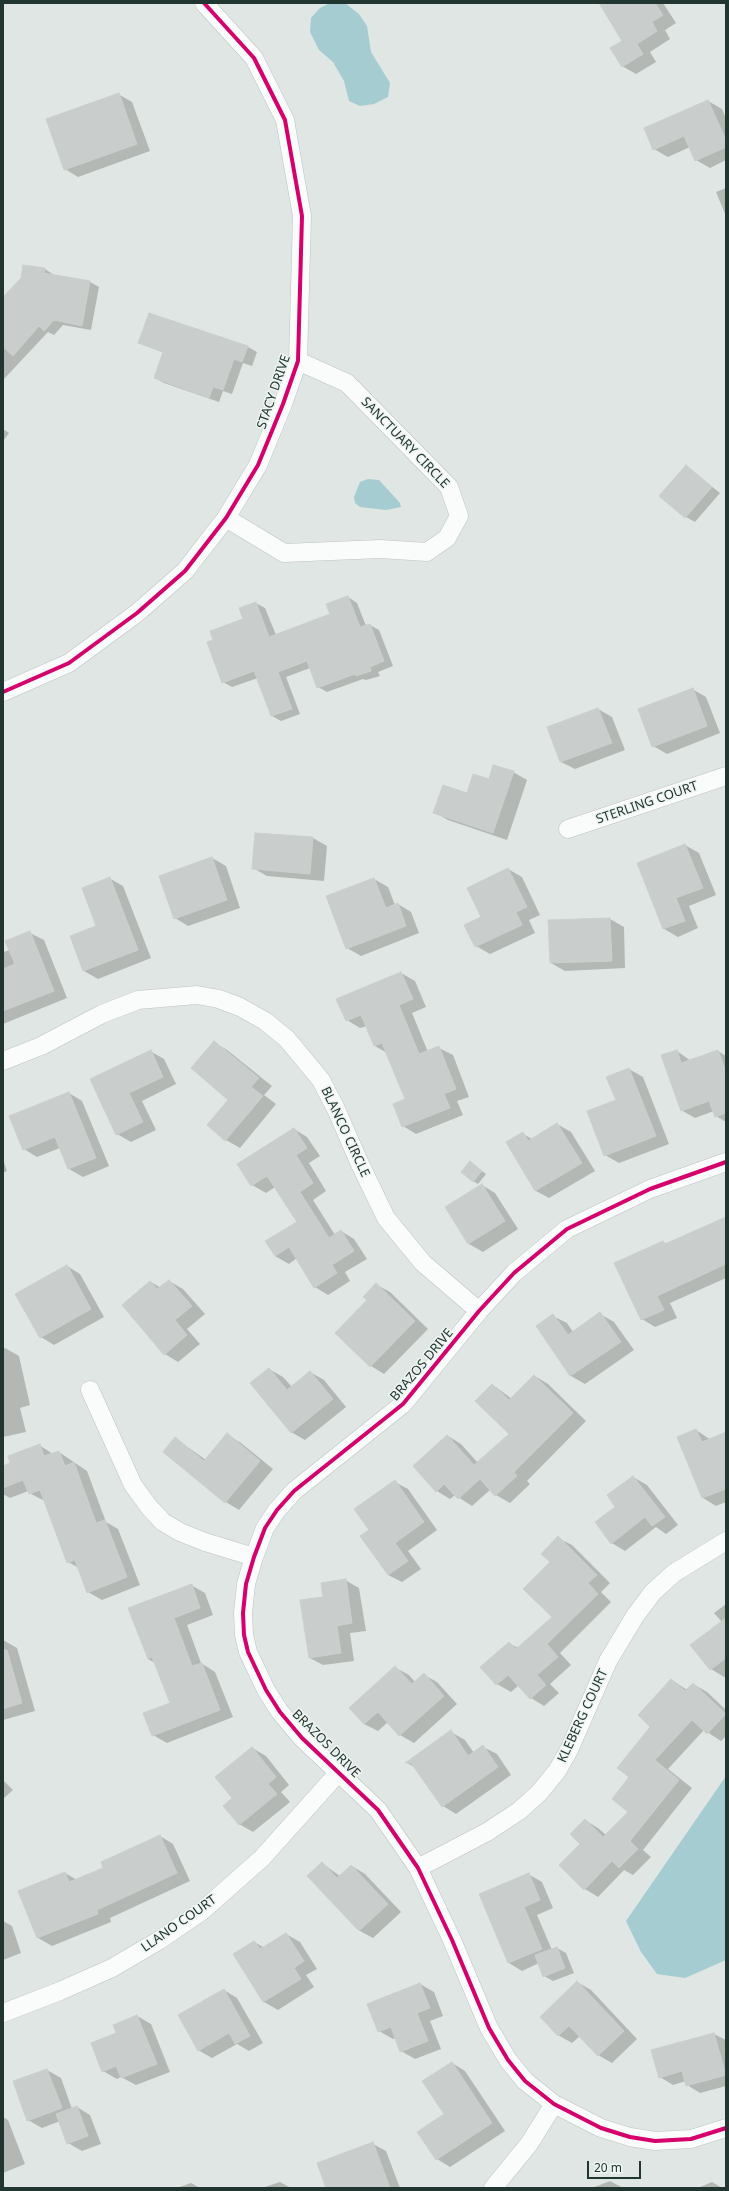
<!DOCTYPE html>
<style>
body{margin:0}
#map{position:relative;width:729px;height:2191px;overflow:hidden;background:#e0e6e3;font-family:"Noto Sans",sans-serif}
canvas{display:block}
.frame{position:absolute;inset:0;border:4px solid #213630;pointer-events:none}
.scale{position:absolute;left:587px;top:2161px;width:54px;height:18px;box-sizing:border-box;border:2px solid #213630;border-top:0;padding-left:5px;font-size:12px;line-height:14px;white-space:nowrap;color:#213630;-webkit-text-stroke:3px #eef5f1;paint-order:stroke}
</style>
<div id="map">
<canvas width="729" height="2191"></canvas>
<div class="frame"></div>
<div class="scale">20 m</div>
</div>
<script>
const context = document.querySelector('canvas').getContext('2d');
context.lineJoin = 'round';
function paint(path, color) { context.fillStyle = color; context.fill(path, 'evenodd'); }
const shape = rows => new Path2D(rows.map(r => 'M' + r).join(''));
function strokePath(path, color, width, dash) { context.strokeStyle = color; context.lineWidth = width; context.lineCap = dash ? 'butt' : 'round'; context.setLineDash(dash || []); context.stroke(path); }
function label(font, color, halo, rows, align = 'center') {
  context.font = font + ' "Noto Sans",sans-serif'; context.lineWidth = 3; context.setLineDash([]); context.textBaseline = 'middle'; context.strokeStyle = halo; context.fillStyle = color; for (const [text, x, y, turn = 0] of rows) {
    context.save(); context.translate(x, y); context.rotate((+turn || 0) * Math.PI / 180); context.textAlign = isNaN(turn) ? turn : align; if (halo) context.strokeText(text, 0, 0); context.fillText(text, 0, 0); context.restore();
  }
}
const water = shape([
 [330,3,345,3,359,14,367,26,371,52,390,83,388,97,374,104,360,106,349,101,344,81,333,62,319,50,310,32,311,18,320,8],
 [368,479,379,480,400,503,401,507,386,510,360,507,355,503,354,497,360,482],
 [726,1776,726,1960,685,1978,657,1974,641,1952,626,1921]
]);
const shadow = shape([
 [600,3,663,3,676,23,665,30,670,39,650,52,656,62,636,74,622,66,624,41],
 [118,94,132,102,150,151,78,177,65,169],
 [708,101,722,109,726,119,726,160,710,168,696,160,690,147,668,157,654,149],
 [726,188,726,216,716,192],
 [24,266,45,269,54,275,90,282,99,287,91,330,63,325,54,335,48,332,3,380,3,299,22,278],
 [150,314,248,347,257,352,252,366,243,363,232,394,223,391,219,402,164,383,155,378,164,353,140,343],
 [3,429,9,433,3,441],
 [686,466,720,493,695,522,686,517],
 [348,597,357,603,366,626,370,625,379,630,393,666,378,672,380,676,366,680,363,679,327,692,318,687,310,668,286,677,300,714,281,721,272,716,258,678,232,687,223,682,215,640,245,619,256,603,265,608,276,635,331,614],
 [692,689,706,697,720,733,667,754,653,746],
 [598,709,612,717,625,750,575,769,561,762,548,728],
 [513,772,527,780,507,840,448,820,434,812],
 [256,834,313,838,327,846,324,881,267,876,253,868],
 [685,845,699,853,716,895,689,906,698,928,678,937,664,929,638,864],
 [212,858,226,866,240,908,188,926,175,918],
 [508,869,522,877,540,915,529,920,535,933,490,954,476,946,482,917],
 [109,878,123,886,151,958,98,979,84,971,71,937,98,927],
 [374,879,388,887,395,905,398,904,411,912,419,933,361,956,347,948],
 [610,919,624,927,625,968,565,971,551,963,549,921],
 [30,933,44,940,67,998,3,1024,3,952,10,950],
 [401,973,415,981,426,1007,412,1013,428,1052,439,1048,453,1055,469,1097,457,1101,463,1115,416,1134,403,1126,406,1099,387,1053,375,1046,367,1026,360,1028,347,1020],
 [214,1042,227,1050,272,1086,264,1095,276,1104,240,1148,226,1140,208,1125,230,1099],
 [150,1051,164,1059,176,1084,142,1101,156,1130,131,1142,117,1134,91,1080],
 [677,1051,691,1061,718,1051,726,1056,726,1122,716,1116,714,1111,695,1118,681,1110],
 [629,1069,643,1077,669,1144,619,1163,605,1155,617,1101],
 [69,1093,82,1101,109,1166,83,1177,69,1169,60,1148,37,1157,24,1149],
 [557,1124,571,1132,595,1171,549,1198,536,1191,507,1143,523,1134,532,1139],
 [294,1129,307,1137,320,1156,309,1163,326,1191,313,1200,335,1235,341,1231,354,1239,367,1259,345,1272,350,1281,328,1295,315,1287,297,1258,289,1264,275,1256,298,1222,275,1187,266,1193,252,1185],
 [3,1159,7,1171,3,1173],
 [470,1162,486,1174,478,1184,473,1181],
 [482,1185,495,1193,518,1229,483,1252,469,1244,446,1208],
 [726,1218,726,1278,670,1303,677,1318,655,1327,642,1319,663,1242,667,1244],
 [67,1266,80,1274,104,1317,54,1345,41,1337],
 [169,1281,183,1289,205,1314,187,1329,200,1344,178,1362,165,1354,151,1282,161,1288],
 [377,1285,390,1292,428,1329,384,1374,371,1366,336,1333,369,1300],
 [600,1314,614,1322,634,1350,585,1384,571,1376,537,1326,553,1316,567,1323,573,1332],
 [5,1348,19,1356,30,1405,20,1408,26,1432,3,1437,3,1349],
 [269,1369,283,1377,292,1387,310,1372,324,1380,346,1407,305,1440,291,1432],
 [535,1376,548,1384,586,1421,527,1481,530,1484,510,1503,496,1495,491,1489,472,1506,455,1495,450,1499,437,1491,448,1436,461,1444,478,1463,510,1434,493,1385,512,1399],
 [696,1430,711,1440,726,1433,726,1502,716,1506,703,1498,678,1437],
 [228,1435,241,1443,273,1469,239,1510,226,1502,164,1452,175,1438,206,1460],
 [39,1445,53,1454,59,1452,87,1471,106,1522,118,1529,140,1585,102,1600,88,1592,79,1568,68,1562,45,1501,29,1493,28,1491,10,1498,3,1494,3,1467,12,1464],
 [633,1477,647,1485,678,1525,666,1534,656,1527,625,1551,612,1543,617,1507],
 [395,1482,408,1489,437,1530,408,1551,421,1569,402,1582,388,1575],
 [558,1538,572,1545,610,1583,601,1592,611,1602,560,1653,571,1665,550,1684,559,1693,544,1706,531,1698,519,1685,511,1692,497,1684,509,1643,518,1648,553,1618,551,1562],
 [345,1580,359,1588,366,1631,350,1633,354,1661,323,1665,310,1658],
 [191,1585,205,1593,213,1615,187,1625,201,1663,215,1672,233,1717,167,1743,153,1735,171,1704,155,1663,148,1659],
 [726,1604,726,1676,724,1677,711,1669,722,1622,714,1613],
 [3,1640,17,1648,35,1711,3,1720],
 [396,1668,409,1675,415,1682,424,1675,437,1682,457,1704,414,1743,400,1735,388,1722,378,1731,364,1724],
 [672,1680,687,1690,693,1684,707,1692,726,1710,726,1736,721,1741,704,1730,668,1769,692,1788,643,1850,651,1857,633,1875,624,1870,598,1897,585,1889,582,1844,585,1820,598,1828,606,1835,629,1811,631,1777],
 [451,1732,465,1740,474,1753,483,1747,497,1754,511,1775,456,1814,443,1806,416,1768,407,1763],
 [252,1748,266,1756,289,1785,281,1792,290,1802,253,1832,239,1824,233,1798],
 [3,1780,13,1790,3,1799],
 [160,1836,173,1844,190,1881,110,1918,111,1922,52,1946,38,1938,20,1891,65,1873,77,1880,105,1869],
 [322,1863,341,1877,352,1866,365,1874,401,1912,373,1938,360,1931,308,1876],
 [528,1874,542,1882,553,1908,537,1915,552,1950,557,1948,566,1953,574,1973,553,1981,544,1976,539,1963,522,1971,509,1963,480,1894],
 [3,1921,12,1926,21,1953,3,1960],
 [286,1934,300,1942,317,1969,306,1975,314,1987,278,2010,264,2002,234,1954,254,1942,265,1948],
 [577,1982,591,1990,637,2039,612,2063,598,2055,580,2036,572,2043,558,2035],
 [420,1984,434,1992,443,2016,430,2021,441,2049,415,2059,401,2051,396,2038,393,2039,379,2031],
 [224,1990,237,1998,263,2043,249,2051,237,2044,212,2058,198,2050],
 [137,2016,151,2024,170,2072,136,2085,121,2077,117,2079,103,2071],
 [714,2034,726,2040,726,2086,700,2093,687,2085,686,2081,673,2085,660,2077],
 [452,2063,465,2071,505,2131,450,2167,437,2159,446,2114],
 [47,2070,61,2078,72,2109,77,2107,90,2115,101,2144,82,2151,68,2143,60,2121,42,2128,28,2120],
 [3,2117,8,2120,25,2164,3,2173],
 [373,2144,386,2151,400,2188,327,2188],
 [610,2181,623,2188,592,2188],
 [280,2182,291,2188,262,2188],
 [712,2182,722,2188,698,2188],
 [191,2183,200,2188,177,2188]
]);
const building = shape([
 [599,3,655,3,663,15,652,22,657,31,637,44,643,54,622,67,610,48,622,41,599,3],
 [119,93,137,144,64,170,46,119,119,93],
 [708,100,726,140,726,147,695,161,684,136,653,150,644,128,708,100],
 [23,265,45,268,44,273,90,281,82,326,54,320,44,331,39,326,13,356,3,347,3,297,21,278,23,265],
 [149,313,248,346,242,362,234,359,223,390,213,387,209,398,154,378,163,352,138,343,149,313],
 [686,465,712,487,685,518,659,496,686,465],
 [348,596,360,627,370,624,384,661,370,667,371,671,356,676,355,674,317,688,307,661,278,672,292,709,271,716,254,671,222,683,207,642,213,640,210,631,243,619,239,608,256,602,269,637,330,614,326,604,348,596],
 [693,688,707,726,652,747,638,709,693,688],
 [598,708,612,743,560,762,547,727,598,708],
 [493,765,514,771,493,833,433,813,443,785,467,793,473,774,489,779,493,765],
 [255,833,313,837,310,874,252,869,255,833],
 [685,844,703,888,676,898,685,921,663,929,637,863,685,844],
 [212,857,227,900,174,919,159,876,212,857],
 [508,868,527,907,516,912,522,925,475,947,464,925,481,917,467,888,508,868],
 [110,877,138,950,83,971,70,936,96,926,82,888,110,877],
 [374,878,386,908,398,903,406,926,346,949,326,896,374,878],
 [610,918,612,961,550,963,548,920,610,918],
 [30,931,54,991,3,1011,3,969,15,964,5,941,30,931],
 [401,972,413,999,399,1005,419,1054,439,1046,456,1089,444,1094,450,1108,402,1127,393,1104,405,1099,382,1043,374,1046,361,1015,346,1021,336,999,401,972],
 [214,1041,259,1078,251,1087,263,1096,225,1141,207,1125,228,1100,191,1068,214,1041],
 [151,1050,163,1077,129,1093,143,1122,116,1135,90,1079,151,1050],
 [677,1050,681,1063,718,1050,726,1072,726,1113,715,1117,709,1101,681,1111,661,1055,677,1050],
 [629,1068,656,1136,604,1156,587,1111,616,1100,606,1077,629,1068],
 [69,1092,96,1158,68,1169,55,1137,23,1150,9,1116,69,1092],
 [557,1123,582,1163,535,1191,506,1142,523,1132,528,1141,557,1123],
 [294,1128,307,1148,296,1155,313,1183,300,1192,329,1238,341,1230,354,1251,332,1265,337,1273,314,1288,289,1247,275,1256,265,1241,297,1222,267,1176,251,1186,237,1164,294,1128],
 [470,1161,482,1171,473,1182,461,1172,470,1161],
 [482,1184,505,1221,468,1244,445,1207,482,1184],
 [726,1217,726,1264,657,1296,664,1310,641,1320,614,1263,663,1241,665,1244,726,1217],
 [67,1265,91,1309,40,1338,15,1294,67,1265],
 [169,1280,192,1306,175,1320,187,1335,164,1355,122,1305,150,1281,157,1289,169,1280],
 [376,1283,415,1321,370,1367,335,1333,367,1300,363,1297,376,1283],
 [600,1312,621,1342,570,1376,536,1326,553,1314,568,1335,600,1312],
 [269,1368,287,1390,310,1371,333,1399,291,1433,250,1383,269,1368],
 [534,1375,573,1413,514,1472,517,1476,495,1496,480,1479,458,1499,444,1484,436,1492,413,1466,447,1435,474,1465,509,1434,475,1401,492,1384,509,1400,534,1375],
 [696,1429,702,1442,726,1432,726,1489,702,1498,677,1437,696,1429],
 [227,1433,260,1461,225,1503,163,1452,175,1437,204,1461,227,1433],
 [40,1444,44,1456,59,1451,65,1466,74,1462,96,1523,105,1520,127,1577,87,1593,75,1560,67,1563,40,1490,29,1494,23,1480,3,1488,3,1466,10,1463,8,1456,40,1444],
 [633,1476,665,1517,652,1526,645,1517,611,1544,595,1522,615,1507,607,1495,633,1476],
 [395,1480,424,1522,395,1543,408,1561,388,1575,360,1536,369,1530,354,1509,395,1480],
 [558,1536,597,1575,588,1583,598,1594,547,1644,558,1657,537,1675,546,1685,530,1699,508,1675,496,1685,480,1667,509,1642,516,1649,552,1617,523,1589,550,1562,541,1554,558,1536],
 [346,1579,352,1623,337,1626,341,1653,309,1658,300,1600,323,1597,321,1583,346,1579],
 [192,1584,200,1608,174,1618,192,1666,202,1663,220,1710,152,1736,143,1713,170,1703,152,1657,148,1659,128,1608,192,1584],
 [726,1618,726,1658,710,1670,690,1645,726,1618],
 [3,1650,7,1650,22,1703,3,1709,3,1650],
 [395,1666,412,1684,424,1673,444,1696,399,1736,378,1712,364,1724,349,1708,395,1666],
 [671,1679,685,1691,693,1683,726,1714,707,1734,692,1720,655,1760,679,1780,630,1841,638,1849,619,1868,612,1861,584,1890,559,1865,580,1844,570,1834,585,1819,603,1837,628,1812,612,1799,629,1777,617,1768,650,1727,638,1715,671,1679],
 [451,1730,468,1756,483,1745,498,1767,442,1807,411,1763,405,1763,451,1730],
 [252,1747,276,1777,268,1784,277,1794,239,1825,223,1806,232,1798,215,1777,252,1747],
 [160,1835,177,1873,97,1910,98,1914,37,1938,18,1891,65,1872,69,1882,103,1868,101,1862,160,1835],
 [322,1862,337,1878,351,1865,388,1904,359,1931,307,1876,322,1862],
 [529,1873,540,1900,524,1907,542,1949,508,1963,479,1894,529,1873],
 [286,1933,304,1961,294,1968,301,1979,263,2002,233,1954,254,1941,260,1949,286,1933],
 [557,1947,565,1968,543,1977,535,1955,557,1947],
 [577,1981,624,2031,598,2056,569,2026,558,2036,540,2017,577,1981],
 [420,1983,430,2008,417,2013,428,2041,400,2052,391,2027,378,2032,367,2004,420,1983],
 [224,1989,250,2036,235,2044,229,2033,198,2051,178,2015,224,1989],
 [137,2015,157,2064,121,2078,116,2066,102,2072,91,2043,116,2033,113,2025,137,2015],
 [714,2033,726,2075,686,2086,682,2071,659,2078,651,2050,714,2033],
 [452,2062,492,2123,436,2160,417,2132,444,2114,422,2081,452,2062],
 [47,2069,62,2108,27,2121,13,2081,47,2069],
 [77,2106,88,2136,67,2144,56,2114,77,2106],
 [373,2142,390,2188,326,2188,317,2163,373,2142]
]);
const minor = shape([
 [226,518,284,553,380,549,427,552,447,538,459,516,449,487,347,383,298,361],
 [3,692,69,663,137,613,185,571,226,518,258,465,283,404,298,361,302,216,285,120,254,58,204,3],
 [568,829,726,776],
 [3,1061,41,1046,102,1014,138,1000,197,995,219,999,240,1007,265,1021,287,1039,321,1080,336,1109,359,1162,386,1218,423,1263,479,1311],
 [726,1162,650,1189,567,1229,514,1273,479,1311,403,1404,294,1491,277,1510,265,1528,254,1557,246,1584,243,1613,244,1635,248,1652,266,1690,280,1712,302,1738,378,1810,418,1868,452,1940,489,2028,508,2060,525,2081,554,2104,601,2128,630,2137,655,2141,691,2139,726,2128],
 [90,1390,133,1485,149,1507,163,1522,180,1532,205,1542,254,1557],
 [418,1868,487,1832,519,1811,539,1793,557,1771,569,1750,608,1661,635,1616,653,1592,674,1573,726,1541],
 [3,2013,60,1991,112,1968,158,1941,202,1911,262,1858,339,1772],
 [493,2188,529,2144,554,2104]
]);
const cycleway = shape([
 [3,692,69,663,137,613,185,571,226,518,258,465,283,404,298,361,302,216,285,120,254,58,204,3],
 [726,1162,650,1189,567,1229,514,1273,479,1311,403,1404,294,1491,277,1510,265,1528,254,1557,246,1584,243,1613,244,1635,248,1652,266,1690,280,1712,302,1738,378,1810,418,1868,452,1940,489,2028,508,2060,525,2081,554,2104,601,2128,630,2137,655,2141,691,2139,726,2128]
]);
const streetNames = [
 ["STACY DRIVE",274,392,-71],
 ["SANCTUARY CIRCLE",405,443,46],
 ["STERLING COURT",647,803,-19],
 ["BLANCO CIRCLE",345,1132,65],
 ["BRAZOS DRIVE",422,1365,-50],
 ["KLEBERG COURT",583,1716,-65],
 ["BRAZOS DRIVE",326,1744,45],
 ["LLANO COURT",179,1924,-35]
];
paint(water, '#a4ccd1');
paint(shadow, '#0003');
paint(building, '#c9cecc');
strokePath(building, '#c9cfcc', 1);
strokePath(minor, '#bdc3c0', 19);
strokePath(minor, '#fafbfb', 18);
strokePath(cycleway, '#d6006c', 4);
label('13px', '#213630', '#eef5f1', streetNames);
</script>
